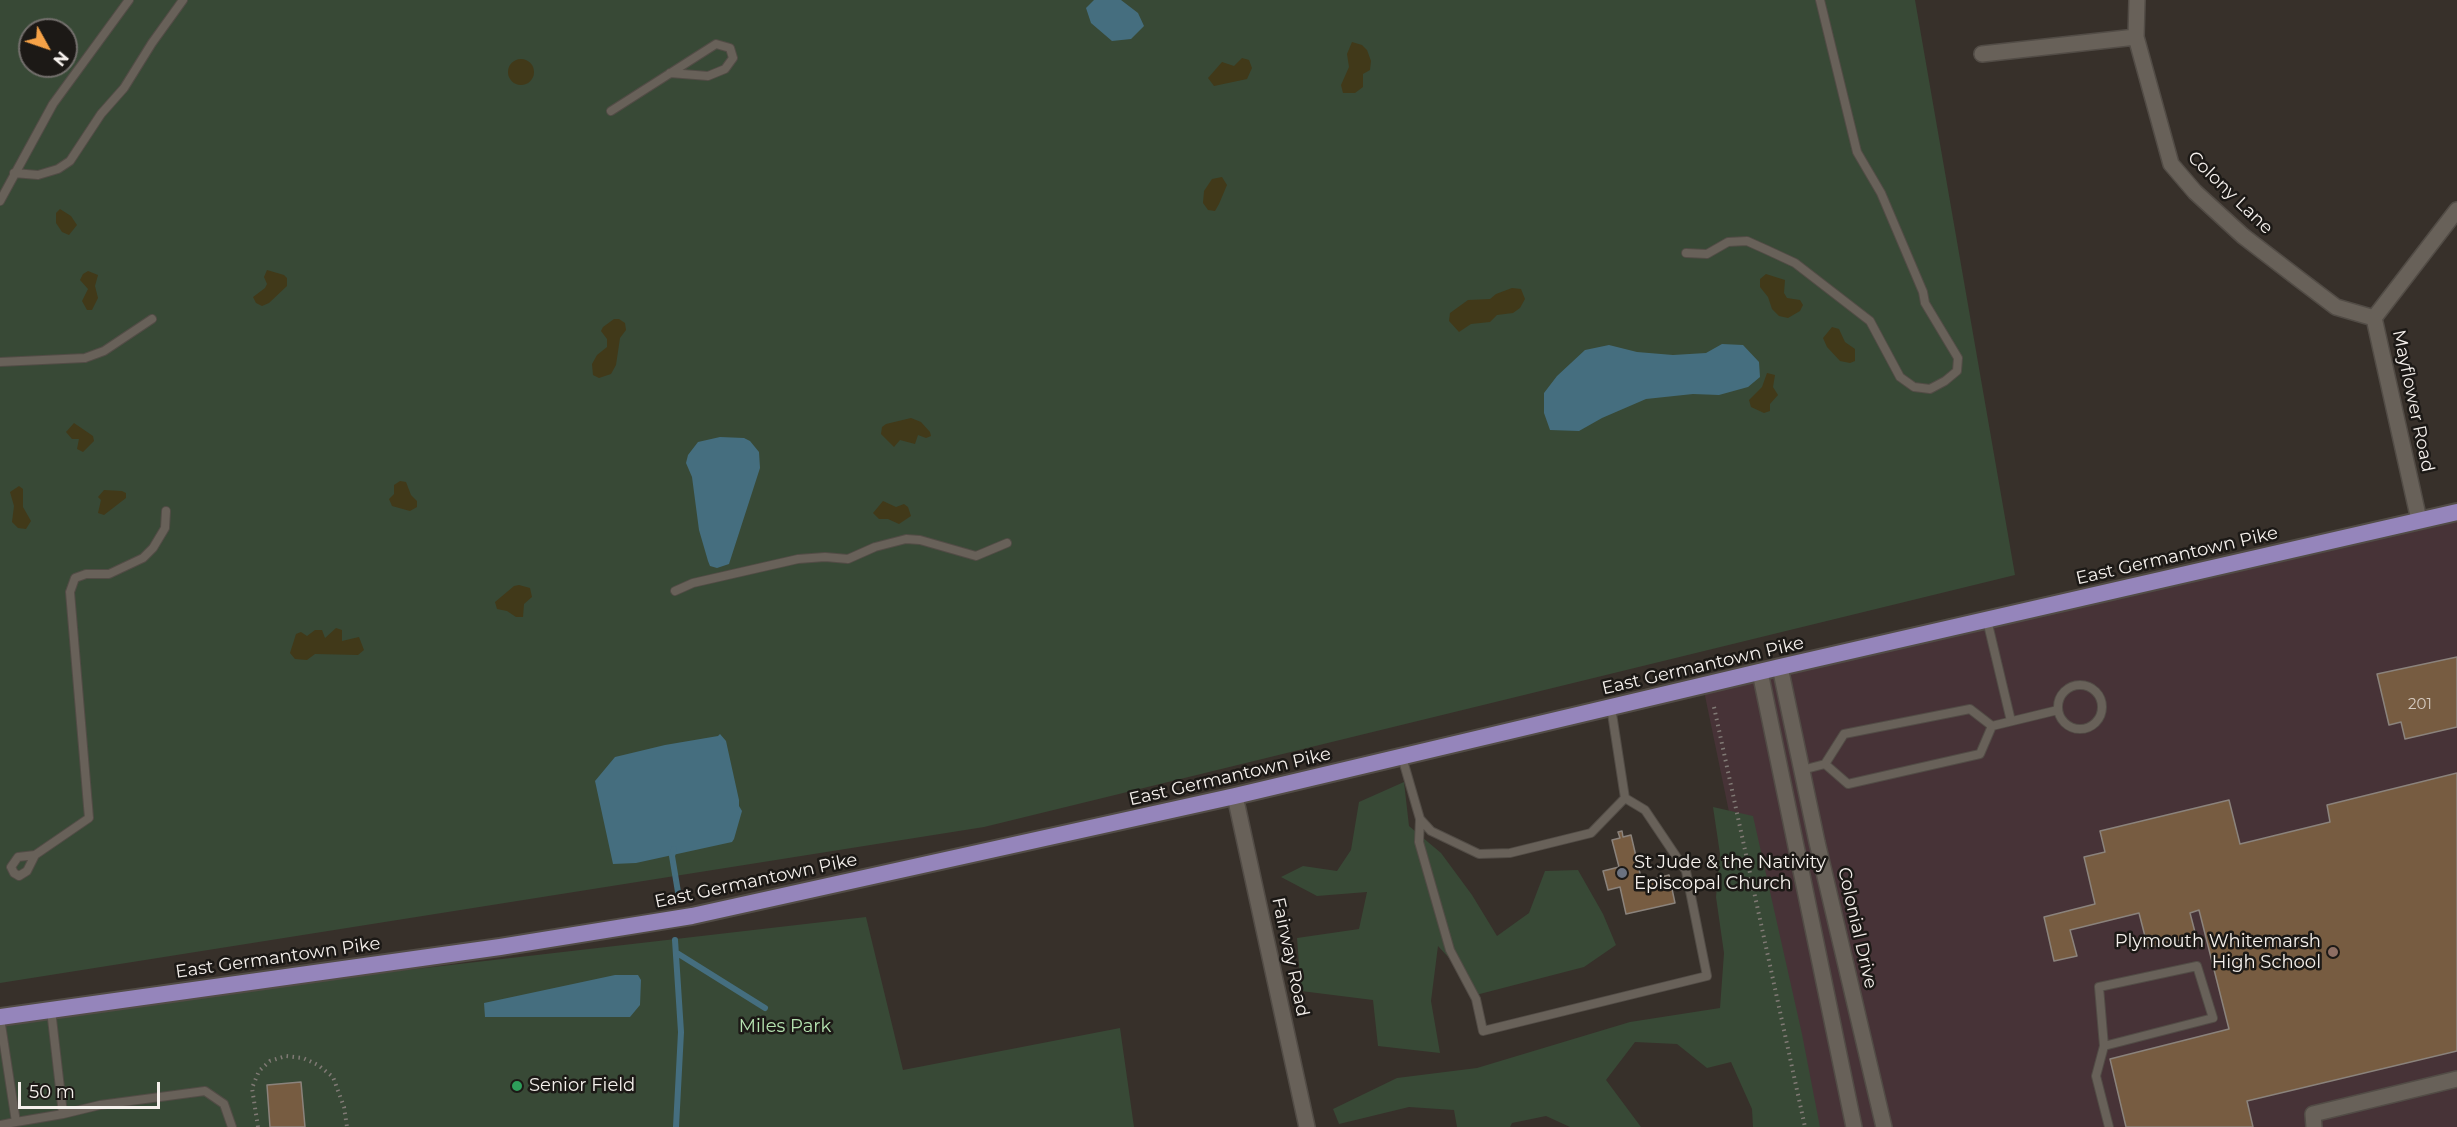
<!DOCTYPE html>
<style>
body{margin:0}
#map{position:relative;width:2457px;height:1127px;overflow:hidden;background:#37302a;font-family:Montserrat,sans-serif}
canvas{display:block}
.north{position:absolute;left:18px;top:18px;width:60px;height:60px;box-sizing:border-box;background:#1c1916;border:2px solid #736f6c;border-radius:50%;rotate:130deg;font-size:16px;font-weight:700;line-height:24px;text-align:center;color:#f5f0ec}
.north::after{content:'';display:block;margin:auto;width:21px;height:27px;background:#f6a247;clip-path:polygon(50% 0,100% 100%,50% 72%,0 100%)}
.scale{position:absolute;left:18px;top:1082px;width:142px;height:27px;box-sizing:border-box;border:3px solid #f5f0ec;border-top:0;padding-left:8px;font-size:18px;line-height:21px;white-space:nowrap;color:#f5f0ec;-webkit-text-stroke:4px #1c1916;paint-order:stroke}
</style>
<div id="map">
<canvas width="2457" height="1127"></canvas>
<div class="north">N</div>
<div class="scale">50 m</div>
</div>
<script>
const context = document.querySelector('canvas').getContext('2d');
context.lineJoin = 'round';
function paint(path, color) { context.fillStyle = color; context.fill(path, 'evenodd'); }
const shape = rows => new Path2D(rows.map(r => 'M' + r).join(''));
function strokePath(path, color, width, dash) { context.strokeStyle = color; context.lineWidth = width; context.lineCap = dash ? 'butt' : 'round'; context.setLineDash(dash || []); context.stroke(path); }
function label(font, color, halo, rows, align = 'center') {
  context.font = font + ' Montserrat,sans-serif'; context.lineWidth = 5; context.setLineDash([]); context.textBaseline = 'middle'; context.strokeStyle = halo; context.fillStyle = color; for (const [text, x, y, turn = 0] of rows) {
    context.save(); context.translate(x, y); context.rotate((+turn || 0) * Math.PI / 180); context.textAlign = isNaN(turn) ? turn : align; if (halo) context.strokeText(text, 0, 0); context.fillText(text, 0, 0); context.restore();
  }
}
const education = shape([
 [2457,512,2457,1127,1794,1127,1703,686]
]);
const green = shape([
 [0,0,1915,0,2015,575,984,827,0,983],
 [30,30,66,30,66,66,30,66],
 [1404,782,1409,826,1441,853,1472,895,1497,936,1529,913,1545,871,1578,870,1603,914,1616,945,1584,967,1472,996,1460,970,1438,946,1431,1001,1440,1053,1378,1046,1373,1000,1301,991,1297,938,1359,929,1367,892,1317,896,1281,877,1303,866,1337,871,1351,850,1359,802],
 [1713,807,1753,816,1802,1034,1820,1127,1753,1127,1752,1109,1731,1062,1707,1068,1677,1044,1635,1042,1606,1080,1641,1127,1570,1127,1546,1116,1512,1123,1510,1127,1457,1127,1454,1110,1409,1107,1339,1124,1333,1109,1397,1078,1477,1068,1630,1022,1720,1008,1724,953,1716,897,1720,854],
 [866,917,903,1070,1120,1028,1134,1127,0,1127,0,1017]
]);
const sand = shape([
 [1352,42,1362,45,1367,50,1371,61,1370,70,1363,74,1363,87,1355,93,1343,93,1341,85,1349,67,1347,54],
 [1242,58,1249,60,1252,68,1247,79,1214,86,1208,78,1222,62,1234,66],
 '508 72a13 13 0 1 1 26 0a13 13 0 1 1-26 0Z',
 [1222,177,1227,185,1219,204,1215,211,1208,210,1203,203,1204,191,1212,179],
 [60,209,71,216,77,225,69,235,62,232,56,223,56,213],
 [267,270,284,275,287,278,287,286,269,303,262,306,256,303,253,297,265,288,267,284,264,277],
 [88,271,98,275,95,286,98,298,92,310,87,310,82,301,88,289,80,280,83,274],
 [1766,274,1785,280,1784,293,1787,298,1800,300,1803,305,1800,311,1788,318,1779,316,1772,309,1768,297,1760,287,1760,279],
 [1512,288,1521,289,1525,299,1520,308,1513,313,1497,315,1490,322,1471,324,1459,332,1449,321,1450,313,1468,300,1490,299,1496,294],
 [614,319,619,319,625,323,626,330,620,338,616,365,611,374,599,378,593,375,592,364,597,355,607,347,607,339,601,331,603,327],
 [1832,327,1839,329,1845,342,1855,349,1855,361,1850,363,1840,361,1827,347,1823,338],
 [1767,373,1775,375,1773,387,1778,395,1770,404,1770,411,1764,413,1751,407,1749,400,1762,387],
 [911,418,921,422,930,432,931,436,926,438,918,435,915,444,900,440,894,447,881,434,882,427,886,424],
 [74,423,93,436,94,441,83,452,77,449,79,439,72,439,66,432],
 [400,481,406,482,411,495,417,501,417,507,410,511,392,506,389,499,394,494,394,485],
 [19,486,23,489,23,507,31,521,26,529,18,528,12,522,14,506,10,492],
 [104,490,122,491,126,493,126,498,104,515,98,513,101,500,98,497],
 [883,501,896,507,904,504,908,507,911,516,899,524,888,519,879,519,873,513],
 [519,585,530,588,532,597,524,604,523,617,516,617,507,611,497,609,495,602,514,586],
 [336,628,342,630,342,641,359,637,364,650,358,655,315,654,307,660,295,659,290,653,296,634,301,632,307,636,315,630,322,630,325,638]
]);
const water = shape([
 [1094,0,1121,0,1138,13,1144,26,1131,39,1112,41,1091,23,1086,8],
 [1722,344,1743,345,1759,362,1760,377,1748,387,1719,395,1693,394,1646,399,1602,418,1579,431,1550,430,1544,413,1544,393,1557,376,1585,350,1609,345,1637,352,1673,355,1706,353],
 [720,437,744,438,750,441,759,452,760,468,729,564,717,568,710,566,708,561,699,530,692,477,686,463,688,455,698,442],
 [720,734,726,741,739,800,739,806,742,811,734,839,732,842,636,863,613,864,595,781,615,757,665,745,718,736],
 [615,975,638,975,641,980,640,1005,630,1017,485,1017,484,1003]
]);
const stream = shape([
 [674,849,672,856,678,892],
 [675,940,681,1032,676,1127],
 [677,953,765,1008]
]);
const building = shape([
 [2457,657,2457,727,2405,739,2401,722,2389,725,2377,674,2457,657],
 [2457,773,2457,1051,2247,1101,2253,1127,2126,1127,2110,1059,2229,1029,2199,910,2190,913,2196,936,2148,948,2139,913,2070,930,2077,956,2054,961,2044,917,2095,904,2084,857,2105,852,2100,831,2229,800,2240,844,2330,822,2327,805,2457,773],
 [1622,831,1623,837,1631,835,1642,882,1669,875,1675,903,1626,914,1620,887,1608,890,1603,871,1619,867,1612,840,1620,838,1618,832,1622,831],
 [301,1082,305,1127,270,1127,267,1085,301,1082]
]);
const path = shape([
 [1714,707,1805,1127],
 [258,1127,252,1088,259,1071,270,1061,286,1056,303,1058,318,1065,333,1077,344,1107,347,1127]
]);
const service = shape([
 [611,111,716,44,730,48,733,58,725,69,708,76,670,73],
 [14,173,38,175,58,169,70,161,101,114,124,88,152,43,183,0],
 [0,201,53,104,129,0],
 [1686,253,1707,254,1728,242,1747,241,1767,250,1795,263,1870,321,1900,377,1914,387,1930,389,1945,381,1957,371,1958,358,1925,303,1923,292,1881,193,1857,152,1820,0],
 [0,362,85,358,104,351,152,319],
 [675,591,693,583,798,559,825,557,848,559,875,547,906,539,920,540,976,556,1007,543],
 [1987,620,2011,721],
 '2058 707a22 22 0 1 1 44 0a22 22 0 1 1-44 0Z',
 [1611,707,1625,798],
 [1992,726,2058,710],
 [1402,757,1420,819,1419,842,1450,950,1476,999,1483,1031,1707,976,1686,871,1645,810,1625,798],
 [1802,770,1825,764,1844,734,1970,709,1992,726,1980,754,1848,784,1825,764],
 [1420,819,1431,831,1479,854,1510,853,1591,833,1625,798],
 [35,855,27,871,19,876,14,873,11,867,18,857,35,855,89,818,70,592,75,578,86,574,109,574,143,558,153,548,165,528,166,511],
 [51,1010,63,1114,100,1105,205,1091,224,1104,232,1127],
 [0,1018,16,1122,0,1125],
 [2104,1046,2213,1018,2197,966,2099,987,2104,1046,2096,1076,2109,1127],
 [16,1122,63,1114]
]);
const minor = shape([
 [2137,0,2136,37,2171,164,2195,192,2243,236,2299,279,2336,307,2374,318],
 [1982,54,2136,37],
 [2419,520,2374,318,2457,210],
 [1780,667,1817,842,1884,1127],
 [1760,672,1854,1127],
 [1235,796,1307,1127],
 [2314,1127,2313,1114,2457,1079]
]);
const primary = shape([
 [0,1017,500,947,692,916,1235,796,1780,667,2457,512]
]);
const markers = [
 [1622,873,6,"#6b7280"],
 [2333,952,6,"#8d6e63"],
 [517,1086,6,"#2e9e5b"]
];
const numberNames = [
 ["201",2420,705]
];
const streetNames = [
 ["Colony Lane",2230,193,44],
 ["Mayflower Road",2413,401,78],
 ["East Germantown Pike",2177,556,-13],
 ["East Germantown Pike",1703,666,-13],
 ["East Germantown Pike",1230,777,-13],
 ["East Germantown Pike",756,881,-12],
 ["Colonial Drive",1857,928,77],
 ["Fairway Road",1290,957,78],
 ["East Germantown Pike",278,958,-8]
];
const poiNames = [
 ["St Jude & the Nativity",1634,863],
 ["Episcopal Church",1634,884],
 ["Plymouth Whitemarsh",2321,942,"right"],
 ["High School",2321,963,"right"],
 ["Senior Field",529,1086]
];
const parkNames = [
 ["Miles Park",785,1027]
];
paint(education, '#473337');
paint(green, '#384936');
paint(sand, '#413919');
paint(water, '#456e7f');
strokePath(stream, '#456e7f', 6);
paint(building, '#775c41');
strokePath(building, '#8b837c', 1.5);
strokePath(service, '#524c46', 10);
strokePath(minor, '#524c46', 18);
strokePath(primary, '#524c46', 20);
strokePath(path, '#807a75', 4, [1.5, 4.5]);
strokePath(service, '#686159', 8);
strokePath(minor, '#686159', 15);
strokePath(primary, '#9585bb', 16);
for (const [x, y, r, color] of markers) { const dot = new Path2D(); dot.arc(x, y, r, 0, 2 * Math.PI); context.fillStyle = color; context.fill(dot); strokePath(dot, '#1c1916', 2); }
label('15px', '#d6cbc1', null, numberNames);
label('18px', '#f5f0ec', '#1c1916', streetNames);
label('18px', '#f5f0ec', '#1c1916', poiNames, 'left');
label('18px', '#b6e4b1', '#1c1916', parkNames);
</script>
